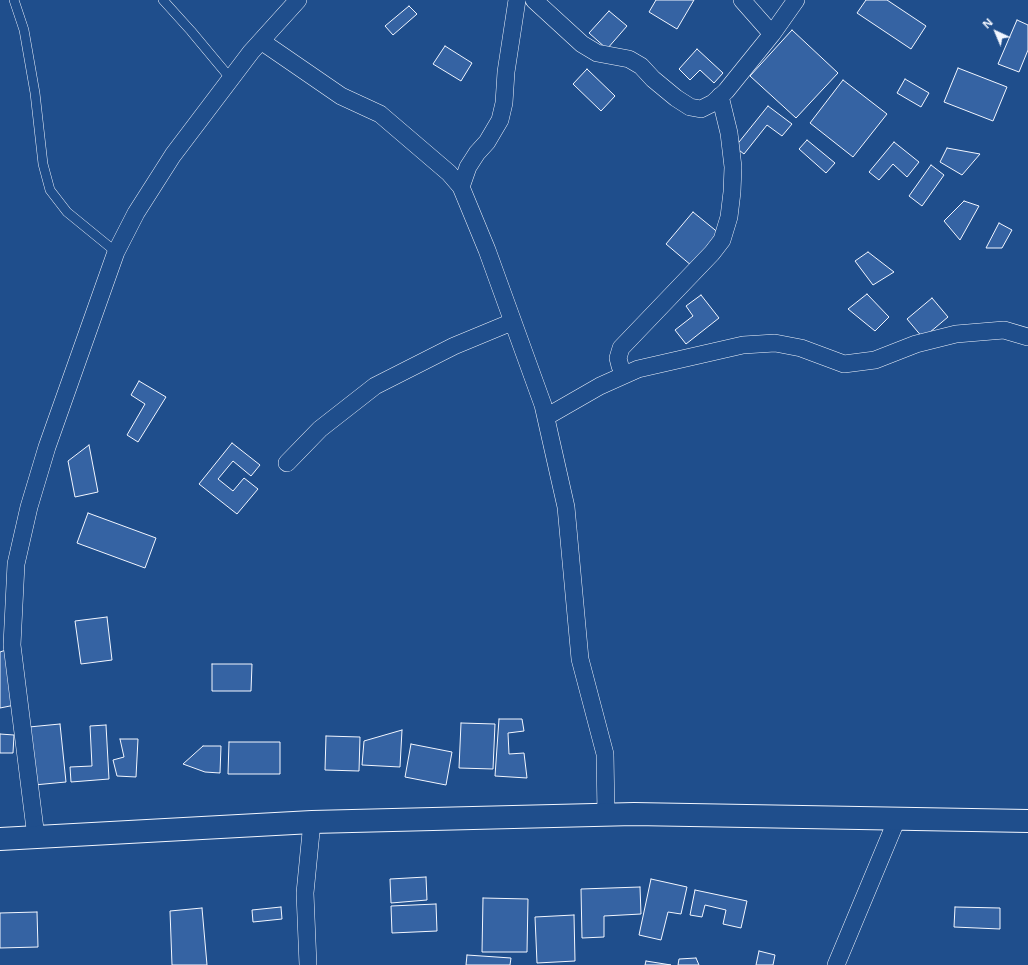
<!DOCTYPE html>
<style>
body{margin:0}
#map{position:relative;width:1028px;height:965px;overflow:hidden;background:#1f4e8c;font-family:"Open Sans",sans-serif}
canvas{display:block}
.north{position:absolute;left:976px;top:12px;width:40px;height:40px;-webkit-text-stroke:3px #1f4e8c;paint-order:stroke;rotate:316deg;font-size:11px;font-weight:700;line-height:16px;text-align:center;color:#f2f6ff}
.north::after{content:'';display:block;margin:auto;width:14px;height:18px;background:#f2f6ff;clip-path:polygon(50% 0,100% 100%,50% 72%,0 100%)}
</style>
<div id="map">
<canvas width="1028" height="965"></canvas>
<div class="north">N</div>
</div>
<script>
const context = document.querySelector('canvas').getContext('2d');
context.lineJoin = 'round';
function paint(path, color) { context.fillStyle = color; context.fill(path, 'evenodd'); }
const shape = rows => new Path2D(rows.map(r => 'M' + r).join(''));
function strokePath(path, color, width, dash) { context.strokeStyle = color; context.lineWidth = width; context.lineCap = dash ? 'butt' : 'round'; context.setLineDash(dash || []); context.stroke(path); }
const building = shape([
 [656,0,694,0,677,29,649,12,656,0],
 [866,0,887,0,926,26,911,49,857,13,866,0],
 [409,6,417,14,393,35,385,26,409,6],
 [609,11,627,26,607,49,589,33,609,11],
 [1017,20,1028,25,1028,50,1019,72,998,64,1017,20],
 [792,30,838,73,796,118,750,76,792,30],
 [445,46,472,63,461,81,433,64,445,46],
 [697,49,723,73,714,83,700,70,690,80,679,69,697,49],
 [958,68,1007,87,993,121,944,102,958,68],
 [587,69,615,96,601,111,573,84,587,69],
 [905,79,929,93,921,107,897,93,905,79],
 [843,80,887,114,853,157,810,123,843,80],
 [768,106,792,124,782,136,767,125,744,154,735,147,768,106],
 [807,140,835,163,826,173,799,149,807,140],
 [894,142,919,162,907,177,893,164,879,180,869,172,894,142],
 [947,148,980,154,962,175,940,162,947,148],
 [931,165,944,175,922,206,909,196,931,165],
 [964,201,979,206,960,240,944,221,964,201],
 [693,212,720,234,692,266,666,244,693,212],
 [999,223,1012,230,1002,248,986,248,999,223],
 [868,252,894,272,873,285,855,261,868,252],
 [867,294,889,317,875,331,848,309,867,294],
 [701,295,719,318,686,344,675,330,693,316,686,306,701,295],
 [932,298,948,317,923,338,907,319,932,298],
 [139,381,166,397,138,442,127,435,145,404,131,395,139,381],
 [232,443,260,465,251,476,233,461,218,479,233,491,244,478,258,489,237,514,199,484,232,443],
 [89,445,98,492,75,497,68,461,89,445],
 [88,513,156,538,145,568,77,543,88,513],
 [107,617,112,660,81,664,75,621,107,617],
 [6,650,15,705,0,708,0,652,6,650],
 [212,664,252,664,251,691,212,691,212,664],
 [499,719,522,719,524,731,508,733,509,754,524,753,527,778,495,776,499,719],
 [461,723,495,724,493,769,459,768,461,723],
 [60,724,66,782,34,785,29,727,60,724],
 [106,725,109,779,71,782,70,767,92,766,90,726,106,725],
 [402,730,400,767,362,765,364,741,402,730],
 [0,734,14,735,13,753,0,753,0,734],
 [326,736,360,737,359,771,325,770,326,736],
 [120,739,138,739,136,777,117,776,113,760,124,757,120,739],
 [229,742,280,742,280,774,228,774,229,742],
 [411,744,452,752,446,785,405,777,411,744],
 [203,746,221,746,220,773,205,772,183,764,203,746],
 [426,877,427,900,391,903,390,879,426,877],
 [651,879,687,887,681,914,668,912,661,940,639,935,651,879],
 [640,887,641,914,604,916,604,937,582,938,581,889,640,887],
 [695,890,747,901,741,928,723,924,726,910,705,905,702,917,690,915,695,890],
 [483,898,528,899,527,952,482,952,483,898],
 [436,904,437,931,392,933,391,906,436,904],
 [281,907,282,919,253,922,252,910,281,907],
 [955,907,1000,908,1000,929,954,927,955,907],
 [202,908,207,965,172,965,170,911,202,908],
 [37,912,38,947,0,948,0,913,37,912],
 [574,915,575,961,537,963,535,917,574,915],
 [759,951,775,955,773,965,756,965,759,951],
 [467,955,511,958,510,965,466,965,467,955],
 [696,958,699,965,678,965,679,959,696,958],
 [646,961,671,965,645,965,646,961]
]);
const service = shape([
 [14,0,24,30,35,93,43,164,50,190,67,212,116,252],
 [163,0,191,31,231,79]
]);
const minor = shape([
 [534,0,582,44,597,53,629,59,641,66,653,79,676,98,690,107,701,109,713,103,726,91,772,34,796,0],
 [742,0,772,34],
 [261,41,341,96,380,114,449,173,461,187,487,250,543,405,566,507,580,659,605,754,606,814],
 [461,187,468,167,477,153,487,142,500,120,504,103,506,72,517,0],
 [625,374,620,366,618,358,621,348,712,253,722,240,729,217,732,192,733,167,729,133,720,96],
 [546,417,600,386,638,369,743,345,775,343,801,348,844,364,875,360,916,344,956,334,1004,330,1028,337],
 [287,463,320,429,375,386,454,346,512,322],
 [36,837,12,645,16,564,29,507,47,447,116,252,136,213,173,155,251,52,298,0],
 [308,965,305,893,312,822],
 [836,965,897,819]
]);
const secondary = shape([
 [0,839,312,822,634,814,1028,821]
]);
paint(building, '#3563a3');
strokePath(building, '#f2f6ff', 1);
strokePath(service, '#f2f6ff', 10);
strokePath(minor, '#f2f6ff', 18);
strokePath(secondary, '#f2f6ff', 24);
strokePath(service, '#1f4e8c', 9);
strokePath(minor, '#1f4e8c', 17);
strokePath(secondary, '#1f4e8c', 22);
</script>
